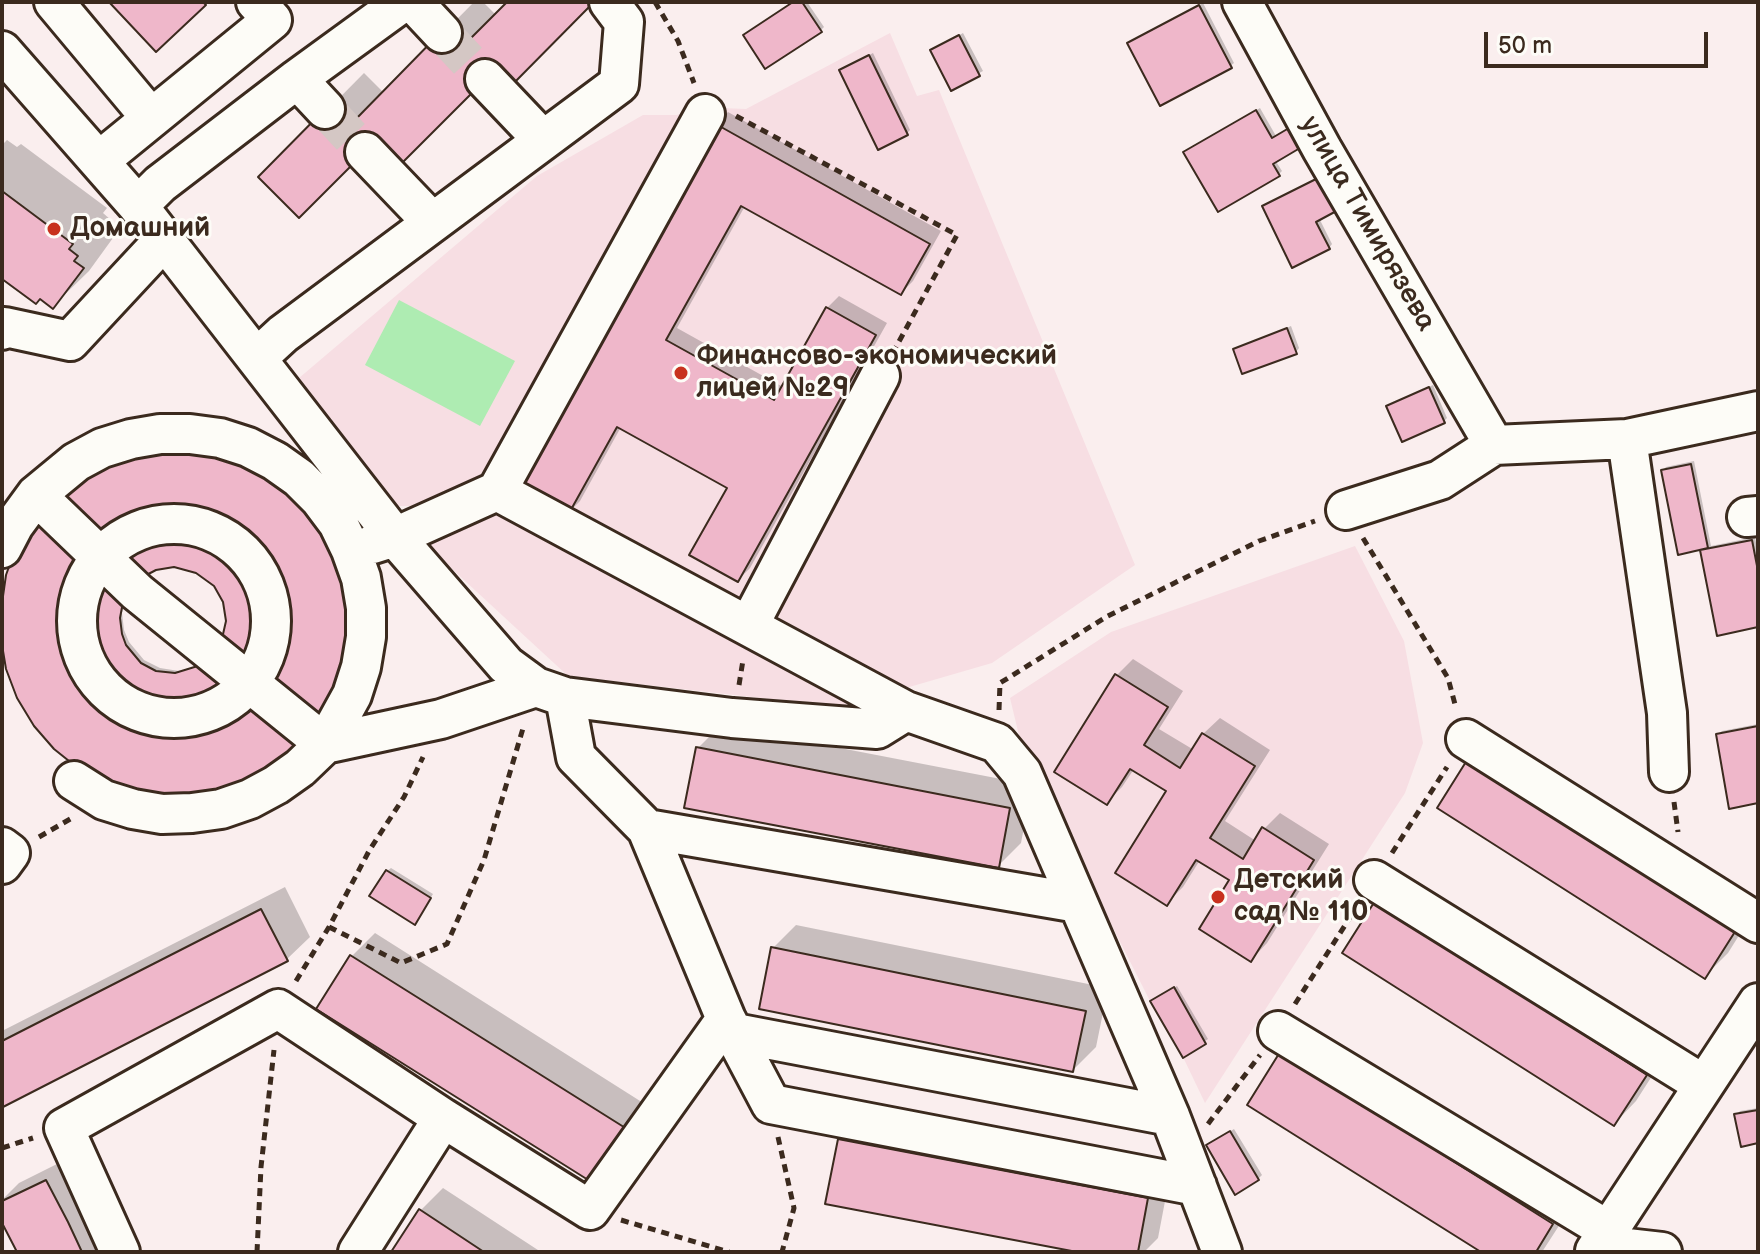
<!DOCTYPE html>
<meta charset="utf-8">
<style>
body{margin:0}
#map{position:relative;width:1760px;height:1254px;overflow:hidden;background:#faeeee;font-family:"Balsamiq Sans",sans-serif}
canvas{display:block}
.frame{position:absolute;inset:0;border:4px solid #3b2a1e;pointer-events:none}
.scale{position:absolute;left:1484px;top:32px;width:224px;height:36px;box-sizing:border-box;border:4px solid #3b2a1e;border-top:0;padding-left:10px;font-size:24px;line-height:28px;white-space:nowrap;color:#3b2a1e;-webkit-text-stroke:6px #fdfcf7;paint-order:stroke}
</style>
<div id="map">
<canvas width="1760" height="1254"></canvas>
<div class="frame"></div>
<div class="scale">50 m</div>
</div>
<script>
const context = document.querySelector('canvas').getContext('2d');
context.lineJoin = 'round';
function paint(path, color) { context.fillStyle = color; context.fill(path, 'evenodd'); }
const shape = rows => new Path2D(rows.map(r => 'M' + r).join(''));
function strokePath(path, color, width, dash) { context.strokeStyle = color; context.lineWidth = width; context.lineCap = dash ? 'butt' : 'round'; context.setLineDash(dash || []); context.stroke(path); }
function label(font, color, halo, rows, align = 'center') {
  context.font = font + ' "Balsamiq Sans",sans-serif'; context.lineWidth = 6; context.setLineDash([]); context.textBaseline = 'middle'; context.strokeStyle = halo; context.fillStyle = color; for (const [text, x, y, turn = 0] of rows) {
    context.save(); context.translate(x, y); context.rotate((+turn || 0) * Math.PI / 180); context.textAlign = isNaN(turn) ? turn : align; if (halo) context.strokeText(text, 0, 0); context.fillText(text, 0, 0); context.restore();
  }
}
const built = shape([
 [890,33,917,96,939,90,1135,565,992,663,899,690,883,712,568,676,426,545,436,529,421,506,391,506,299,378,537,176,643,115,677,115,697,107,746,109],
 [1355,546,1404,641,1423,743,1405,793,1205,1103,1183,1057,1150,1001,1022,748,1010,698,1111,632]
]);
const green = shape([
 [399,300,515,361,480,426,365,365]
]);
const shadow = shape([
 [474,2,483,2,496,15,510,2,492,70,371,143,261,177,364,73,384,93],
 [795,2,807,2,824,27,820,31],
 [1203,3,1234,63,1230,66,1133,40],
 [963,33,983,71,951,88,932,50],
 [873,53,910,130,907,133,841,70],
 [1260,108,1276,136,1275,160,1282,171,1278,175,1189,149],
 [728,112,941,231,913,281,901,293,745,206,677,328,783,387,827,308,839,296,887,323,750,568,738,580,729,488,621,427,580,501,568,513,716,124],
 [7,140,17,147,21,144,107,208,103,213,111,220,108,225,118,231,89,271,53,306,2,276,2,145],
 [1330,172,1319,218,1332,244,1329,248,1264,206],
 [1291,326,1299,348,1296,352,1235,350],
 [1433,385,1447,418,1444,421,1392,403],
 [1694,461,1711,546,1755,537,1758,554,1758,625,1718,633,1701,548,1663,470,1666,467],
 [167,534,190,534,214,542,236,558,253,583,258,599,259,633,250,654,228,621,225,601,215,585,197,571,123,554,148,539],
 [69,575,65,592,62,621,66,646,80,677,94,695,112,710,134,722,152,727,181,730,222,720,255,698,300,745,128,789,8,668],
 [129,590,122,613,124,630,129,642,144,660,160,668,179,671,195,668,220,690,97,655],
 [1133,659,1183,691,1159,729,1194,750,1203,734,1220,718,1270,750,1225,821,1256,841,1264,829,1280,813,1329,844,1267,943,1251,960,1232,880,1200,860,1183,887,1167,903,1168,791,1134,769,1122,787,1106,803,1117,675],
 [1758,724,1758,801,1718,734,1722,731],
 [721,725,1032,785,1021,843,998,866,698,748],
 [1494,736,1758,905,1728,953,1705,976],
 [391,868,433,894,418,919,387,871],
 [285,887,310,937,287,959,3,1104,2,1031],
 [1376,902,1668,1051,1636,1101,1614,1124],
 [796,925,1108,988,1096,1047,1073,1070,773,948],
 [375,933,648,1106,616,1158,319,1008,352,956],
 [1177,986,1208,1039,1184,1055,1156,998],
 [1281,1053,1575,1201,1542,1252,1485,1252],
 [1758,1108,1758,1141,1736,1115,1740,1111],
 [862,1117,1170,1175,1158,1238,1144,1252,1088,1252,839,1140],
 [1234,1129,1262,1175,1258,1179,1212,1142],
 [69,1158,116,1252,19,1252,2,1218,2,1200,19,1183],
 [443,1188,541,1252,393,1252,420,1211]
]);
const building = shape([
 [109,2,203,2,206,5,156,52,109,2],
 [507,2,594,2,508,89,492,73,395,170,371,146,299,218,258,177,332,102,353,122,447,26,465,44,507,2],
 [793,2,802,2,822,32,765,69,743,35,793,2],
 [1199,5,1232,68,1160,106,1127,43,1199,5],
 [959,35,980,76,951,91,930,50,959,35],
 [869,55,908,135,878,150,839,70,869,55],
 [1256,110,1272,138,1289,128,1300,148,1273,164,1280,176,1218,212,1183,152,1256,110],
 [714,123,930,244,901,295,741,206,666,340,774,400,826,307,876,335,738,582,689,555,727,488,617,427,568,515,512,484,714,123],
 [1326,174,1342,208,1316,222,1330,249,1292,268,1262,206,1326,174],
 [2,191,73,244,69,249,78,256,74,261,84,268,53,309,40,299,36,304,2,279,2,191],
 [1287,328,1297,354,1242,374,1233,349,1287,328],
 [1429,387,1445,423,1402,442,1386,406,1429,387],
 [157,445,257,463,330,533,352,601,346,672,324,719,265,684,277,660,284,632,282,599,274,571,254,542,223,519,192,509,168,507,127,516,96,536,55,493,79,474,157,445],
 [1691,464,1708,548,1678,555,1661,470,1691,464],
 [37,514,84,549,67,580,62,597,59,625,63,650,77,680,91,698,108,713,130,724,148,730,177,732,217,723,250,700,299,749,278,766,231,790,173,798,127,791,79,769,54,749,34,726,17,698,6,669,2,645,2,603,6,575,15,550,37,514],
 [162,537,186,537,210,545,233,561,250,586,256,603,258,621,250,657,221,643,226,621,223,602,214,586,196,573,174,567,156,570,139,579,117,557,143,542,162,537],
 [1752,540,1758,571,1758,627,1717,636,1700,550,1752,540],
 [100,578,123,602,120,618,122,634,126,645,141,663,156,671,175,673,201,665,232,682,221,692,188,705,163,706,143,701,122,689,107,675,95,656,89,634,89,610,100,578],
 [1115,674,1168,707,1144,745,1180,768,1202,733,1255,766,1210,838,1243,859,1262,827,1314,860,1251,962,1199,929,1229,880,1196,860,1167,906,1115,873,1166,791,1130,769,1107,805,1054,772,1115,674],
 [1758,726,1758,803,1729,809,1716,734,1758,726],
 [696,747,1010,808,999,868,684,808,696,747],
 [1469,757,1738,927,1705,979,1437,808,1469,757],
 [386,870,431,898,415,925,369,896,386,870],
 [1375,901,1647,1075,1614,1126,1342,953,1375,901],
 [261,909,288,961,3,1107,2,1041,261,909],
 [771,947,1086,1011,1073,1072,759,1009,771,947],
 [350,955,627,1129,593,1183,316,1009,350,955],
 [1174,987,1206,1044,1183,1058,1150,1001,1174,987],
 [1280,1052,1553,1224,1536,1252,1481,1252,1247,1105,1280,1052],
 [1758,1110,1758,1143,1741,1147,1734,1114,1758,1110],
 [1230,1131,1259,1180,1235,1195,1206,1145,1230,1131],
 [838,1139,1148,1198,1138,1252,1077,1252,825,1204,838,1139],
 [46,1180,68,1222,82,1252,17,1252,2,1223,2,1201,46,1180],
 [419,1209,484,1252,391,1252,419,1209]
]);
const minorTunnel = shape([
 [442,33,485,79],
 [325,109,365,152]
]);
const path = shape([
 [655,2,678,41,694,83],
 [736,116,957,235,896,347],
 [1363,538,1448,678,1456,708],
 [739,685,743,660],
 [999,710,1000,683,1106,617,1259,541,1315,521],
 [1674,802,1678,832],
 [39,837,72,818],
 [1392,853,1447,767],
 [329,927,401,963,447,944,484,860,524,725],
 [296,981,329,927,369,851,404,797,423,757],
 [1295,1004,1356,908],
 [1208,1124,1260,1055],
 [778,1137,794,1208,782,1252],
 [2,1148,33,1138],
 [621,1220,729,1252],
 [257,1252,261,1167,274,1050]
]);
const minor = shape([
 [54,2,151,118],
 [413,2,442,33],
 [1242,2,1322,149,1494,445],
 [2,51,138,206,395,537,506,665,536,687,565,697,732,718,877,729,906,711,997,743,1022,773,1170,1116,1222,1252],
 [297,79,325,109],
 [485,79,542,139],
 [365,152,432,222],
 [99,161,272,20,256,2],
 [138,206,160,184,297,79,403,2],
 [2,330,5,327,70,341,164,240],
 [257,358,283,334,619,84,624,22,609,2],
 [1627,439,1667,713,1669,772],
 [497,491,906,711],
 [36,495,137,592,325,744,441,719,536,687],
 [1346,510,1440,480,1494,445,1627,439,1758,411],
 [1747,517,1758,516],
 '77 621a97 97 0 1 1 194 0a97 97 0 1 1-194 0Z',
 [373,544,395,537,497,491,705,114],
 [2,548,14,525,36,495,76,462,102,448,131,439,160,434,190,434,220,438,248,447,275,461,299,478,320,499,338,523,351,550,361,578,366,608,366,637,361,667,352,695,325,744,300,768,276,785,250,799,221,809,192,813,162,814,133,809,104,800,74,781],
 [749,625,880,376],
 [565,697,576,757,647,829,726,1019,771,1104,1197,1186],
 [1466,739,1758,923],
 [647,829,1078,903],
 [2,847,10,853,2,864],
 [1374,880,1704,1085],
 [1278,1031,1609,1231],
 [735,1033,1170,1116],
 [443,1118,590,1210,726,1019],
 [1600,1245,1662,1252],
 [1595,1251,1758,1003],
 [120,1252,64,1128,278,1009,443,1118,358,1252]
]);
const markers = [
 [54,229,8,"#c8321e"],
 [681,373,8,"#c8321e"],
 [1218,897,8,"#c8321e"]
];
const streetNames = [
 ["улица Тимирязева",1367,224,60]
];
const poiNames = [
 ["Домашний",70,229],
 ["Финансово-экономический",697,357],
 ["лицей №29",697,389],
 ["Детский",1234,881],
 ["сад № 110",1234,913]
];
paint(built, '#f7dee3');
paint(green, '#aeecb2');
paint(shadow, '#0003');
paint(building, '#efb7ca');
strokePath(building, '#3b2a1e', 2);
strokePath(minorTunnel, '#d4c7c4', 38, [38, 19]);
strokePath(minor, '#3b2a1e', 44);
strokePath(path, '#3b2a1e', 5, [8, 6]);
strokePath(minor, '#fdfcf7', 38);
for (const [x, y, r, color] of markers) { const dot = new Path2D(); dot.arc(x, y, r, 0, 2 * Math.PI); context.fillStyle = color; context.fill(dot); strokePath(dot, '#fdfcf7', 3); }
label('28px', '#3b2a1e', '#fdfcf7', streetNames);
label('bold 28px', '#3b2a1e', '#fdfcf7', poiNames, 'left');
</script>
